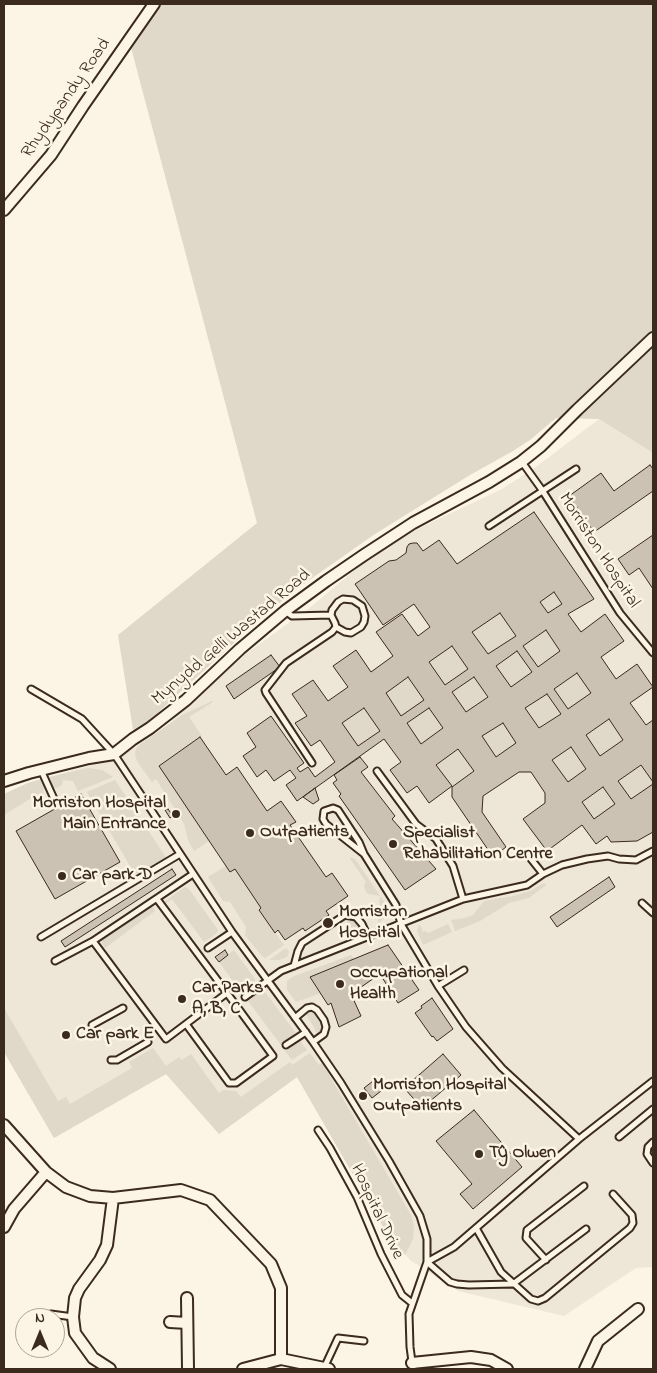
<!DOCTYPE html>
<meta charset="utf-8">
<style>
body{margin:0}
#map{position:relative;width:657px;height:1373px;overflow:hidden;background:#fcf5e5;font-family:"Indie Flower",sans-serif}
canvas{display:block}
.frame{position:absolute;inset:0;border:5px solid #3b2a1e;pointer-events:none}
.north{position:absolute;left:15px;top:1308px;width:50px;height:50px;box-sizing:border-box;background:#fcf5e5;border:1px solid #afa495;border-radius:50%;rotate:0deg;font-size:14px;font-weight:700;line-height:20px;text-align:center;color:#3b2a1e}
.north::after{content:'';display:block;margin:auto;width:18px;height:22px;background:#3b2a1e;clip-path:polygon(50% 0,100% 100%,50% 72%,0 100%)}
</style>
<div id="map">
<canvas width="657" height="1373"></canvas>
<div class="frame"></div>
<div class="north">N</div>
</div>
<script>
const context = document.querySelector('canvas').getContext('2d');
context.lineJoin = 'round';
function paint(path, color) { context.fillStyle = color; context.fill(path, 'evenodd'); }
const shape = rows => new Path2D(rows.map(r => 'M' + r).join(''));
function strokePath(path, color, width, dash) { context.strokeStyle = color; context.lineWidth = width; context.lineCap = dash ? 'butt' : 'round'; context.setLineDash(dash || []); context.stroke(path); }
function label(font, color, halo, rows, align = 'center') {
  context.font = font + ' "Indie Flower",sans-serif'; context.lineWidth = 5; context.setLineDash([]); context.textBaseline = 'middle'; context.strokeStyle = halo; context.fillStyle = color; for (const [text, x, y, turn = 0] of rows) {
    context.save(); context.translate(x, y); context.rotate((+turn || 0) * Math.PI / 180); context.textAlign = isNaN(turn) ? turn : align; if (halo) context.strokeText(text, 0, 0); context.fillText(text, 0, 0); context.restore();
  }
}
const built = shape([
 [599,419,653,453,653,1267,636,1268,564,1316,458,1291,410,1260,386,1232,297,1077,219,1134,166,1074,54,1138,4,1052,4,794,28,783,91,765,129,751,168,725,200,693,248,652,307,610,386,544,502,489,536,467]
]);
const green = shape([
 [154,4,653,4,653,453,599,419,556,418,530,440,513,451,470,475,375,534,298,588,260,619,151,719,133,730,118,635,257,523,129,40],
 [554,592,562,604,548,613,540,602],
 [500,613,516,636,488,654,472,632],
 [546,630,560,651,538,667,523,646],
 [452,646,468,669,445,685,429,662],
 [517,651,532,672,511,687,496,666],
 [577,673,591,693,568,709,554,689],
 [408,677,424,700,401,716,386,693],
 [474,677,488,697,466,712,452,692],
 [547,694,561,714,539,728,525,708],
 [212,701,213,702,189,717,202,736,159,766,209,841,194,851,188,840,184,824,180,817,156,779,152,782,138,763,135,755,136,749,139,745,182,715],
 [364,708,380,731,358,746,342,723],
 [429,708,443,728,421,744,407,723],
 [609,719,623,740,600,756,586,735],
 [503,723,516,743,496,757,482,736],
 [571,747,586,769,568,782,552,760],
 [458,749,474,771,452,787,436,765],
 [641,765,653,782,653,784,631,799,618,781],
 [88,768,102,770,113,777,78,791,73,781,63,780,62,785,59,787,56,788,53,786,50,777],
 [41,779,44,785,43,803,38,805,33,797,4,815,4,794,28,783],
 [115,780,167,859,141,875,134,873,87,792],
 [603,787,615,804,594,819,582,802],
 [349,857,355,859,385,903,387,906,386,917,378,923,380,896,368,894,366,892,364,886,366,882],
 [226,866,235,869,261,908,259,910,284,945,265,958,261,955,245,935,246,927,230,902,223,901,208,877],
 [544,883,546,885,529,898,509,903,480,921,455,931,451,920,465,918,473,915,484,901,513,896,530,891],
 [185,887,189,889,218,930,217,933,204,942,172,899,166,903,164,902],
 [151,905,155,911,105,948,101,941,102,938],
 [344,918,355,921,359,925,359,930,347,936,346,932,351,928],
 [448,924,452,932,423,945,417,931,419,925,420,925,423,932,426,931,428,933],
 [286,948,289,952,287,957,279,960,269,960],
 [234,950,255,979,255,982,241,992,219,962],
 [351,955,354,959,310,977,321,993,296,1002,287,990,287,981,292,977],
 [262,991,265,992,295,1032,294,1035,281,1045,248,1001],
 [4,1008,58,1101,66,1097,70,1104,132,1068,129,1062,153,1048,166,1066,179,1057,182,1060,191,1054,219,1093,223,1090,236,1091,241,1097,290,1062,292,1065,310,1053,319,1065,322,1063,411,1215,414,1225,413,1239,405,1255,386,1232,297,1077,219,1134,166,1074,54,1138,4,1052],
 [312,1011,316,1014,323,1024,323,1029,317,1033,306,1014,308,1012],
 [300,1041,307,1050,292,1060,285,1051]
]);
const building = shape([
 [650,465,653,469,653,491,594,532,569,496,601,473,614,491,650,465],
 [534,512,594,599,568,614,581,632,605,614,624,641,601,657,616,679,637,664,653,687,630,703,646,725,653,720,653,782,641,765,618,781,631,799,653,784,653,832,637,841,611,842,607,836,596,844,582,825,547,851,523,819,545,803,545,793,531,772,519,772,483,796,482,812,506,847,493,857,452,797,452,787,474,771,458,749,436,765,452,786,429,803,417,786,407,793,390,770,401,762,384,739,297,801,286,785,296,778,290,770,274,781,266,770,257,777,243,756,256,747,247,733,271,716,304,763,297,768,300,772,308,767,315,777,335,762,320,740,311,746,295,723,307,716,292,694,313,680,328,701,348,687,333,666,356,650,371,672,393,656,376,632,402,614,418,636,430,627,414,604,383,625,355,584,389,561,396,560,406,553,407,547,409,544,413,543,417,543,423,551,439,540,457,564,534,512],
 [554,592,562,604,548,613,540,602,554,592],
 [500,613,516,636,488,654,472,632,500,613],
 [546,630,560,651,538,667,523,646,546,630],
 [452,646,468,669,445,685,429,662,452,646],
 [517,651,532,672,511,687,496,666,517,651],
 [577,673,591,693,568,709,554,689,577,673],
 [408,677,424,700,401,716,386,693,408,677],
 [474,677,488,697,466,712,452,692,474,677],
 [547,694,561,714,539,728,525,708,547,694],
 [364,708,380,731,358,746,342,723,364,708],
 [429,708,443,728,421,744,407,723,429,708],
 [609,719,623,740,600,756,586,735,609,719],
 [503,723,516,743,496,757,482,736,503,723],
 [571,747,586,769,568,782,552,760,571,747],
 [603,787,615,804,594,819,582,802,603,787],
 [653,535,653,589,639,568,629,575,618,559,653,535],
 [271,655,280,667,234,699,226,686,271,655],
 [200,737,226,775,237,767,267,811,281,801,296,822,290,825,326,877,332,873,348,896,326,911,329,915,305,931,303,928,285,940,278,930,275,933,259,910,261,908,235,869,230,872,159,766,200,737],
 [360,757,368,767,361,772,395,816,392,819,436,869,405,890,339,796,341,794,333,783,337,780,334,775,360,757],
 [315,788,319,800,313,804,303,797,315,788],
 [81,794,120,862,55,899,16,831,81,794],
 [168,809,173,816,170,818,165,810,168,809],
 [172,869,176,875,65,947,61,941,172,869],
 [609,877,615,887,557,927,550,917,609,877],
 [388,945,419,990,398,1003,380,974,351,994,361,1016,339,1027,331,1003,328,1005,310,977,388,945],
 [225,950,228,955,219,962,215,957,225,950],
 [432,998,453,1029,437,1041,433,1036,432,1037,415,1013,422,1008,421,1006,432,998],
 [443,1054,461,1075,422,1108,404,1088,443,1054],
 [377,1078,385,1088,372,1098,364,1088,377,1078],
 [474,1110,522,1167,473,1209,460,1194,472,1184,436,1141,474,1110]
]);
const lane = shape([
 [522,462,542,490,620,613,653,653],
 [489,526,576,469],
 [285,611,292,616,331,615],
 [31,689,82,719,114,754,232,932,313,1042,341,1083,389,1161,420,1216,427,1239,427,1262,409,1314,410,1347,413,1369],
 [312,763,266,693,265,690,286,663,332,632,336,627,335,623,331,615,332,610,338,602,343,599,353,600,362,606,365,616,364,622,361,627,351,633,345,632,336,627],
 [41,770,55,801],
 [377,771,416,824,436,839,453,866,463,899],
 [364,854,326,824,323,819,324,811,333,808,338,810,359,842,364,854,396,905,401,924,438,986,466,1027,502,1068,579,1139],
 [531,859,543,874,562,865,587,859,608,856,619,859,636,860,653,851],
 [642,903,653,913],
 [41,937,180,854],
 [93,941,166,1039,227,993,157,899],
 [208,948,232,932],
 [55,961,93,941,193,874],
 [294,966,298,951,302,943,345,915,356,917,362,924,368,937],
 [438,986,464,970],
 [245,997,281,971,463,899,527,885,543,874],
 [295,1018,307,1008,312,1007,317,1010,324,1020,326,1027,324,1034,313,1042],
 [186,1024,229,1083,236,1083,273,1056,227,993],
 [92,1025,123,1008],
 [286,1045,306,1032],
 [111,1060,117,1060,148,1042],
 [318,1130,330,1148,357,1197,381,1254,402,1295,412,1303],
 [619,1137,653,1109],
 [653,1142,648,1147,647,1154,653,1163],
 [476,1228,501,1272,531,1299,538,1301,545,1298,630,1228,633,1223,632,1215,613,1194],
 [546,1260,526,1238,527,1230,584,1186],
 [427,1262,454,1247,579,1139,653,1081],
 [427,1262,450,1282,457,1284,469,1285,513,1284,586,1229],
 [47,1318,51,1314,73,1317],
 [324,1368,338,1338,364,1341]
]);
const street = shape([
 [4,210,51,155,83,106,154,4],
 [4,781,29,773,89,758,114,754,133,739,150,728,186,700,240,649,285,611,326,581,364,555,413,523,489,482,521,462,541,446,577,410,653,338],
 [4,1125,46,1172,66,1187,90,1196,113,1198],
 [4,1227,14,1209,46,1172],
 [187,1298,188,1369],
 [170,1322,187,1323],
 [412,1363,471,1357,491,1360,507,1369],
 [110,1369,93,1358,75,1333,73,1317,75,1298,79,1289,100,1260,107,1245,113,1198,181,1190,210,1200,271,1264,281,1288,281,1359],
 [243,1369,281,1359,329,1369],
 [585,1369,598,1341,638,1309]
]);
const markers = [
 [176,814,5,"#3b2a1e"],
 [250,833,5,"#3b2a1e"],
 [393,844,5,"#3b2a1e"],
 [62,876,5,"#3b2a1e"],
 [328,923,6,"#3b2a1e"],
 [340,984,5,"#3b2a1e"],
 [182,999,5,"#3b2a1e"],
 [66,1035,5,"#3b2a1e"],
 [363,1096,5,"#3b2a1e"],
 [479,1154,5,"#3b2a1e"]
];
const streetNames = [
 ["Rhydypandy Road",67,99,-55],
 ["Morriston Hospital",598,551,57],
 ["Mynydd Gelli Wastad Road",232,638,-40],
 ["Hospital Drive",376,1212,65]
];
const poiNames = [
 ["Morriston Hospital",166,804,"right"],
 ["Main Entrance",166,825,"right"],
 ["Outpatients",260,833],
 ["Specialist",403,834],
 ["Rehabilitation Centre",403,855],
 ["Car park D",72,876],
 ["Morriston",339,913],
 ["Hospital",339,934],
 ["Occupational",350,974],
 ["Health",350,995],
 ["Car Parks",192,989],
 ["A, B, C",192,1010],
 ["Car park E",76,1035],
 ["Morriston Hospital",373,1086],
 ["Outpatients",373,1107],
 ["Tŷ Olwen",489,1154]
];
paint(built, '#eee6d6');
paint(green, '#e0d8c8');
paint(building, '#ccc2b3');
strokePath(building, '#3b2a1e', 1);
strokePath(lane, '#3b2a1e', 9);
strokePath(street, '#3b2a1e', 14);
strokePath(lane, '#fcf5e5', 5);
strokePath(street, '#fcf5e5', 10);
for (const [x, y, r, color] of markers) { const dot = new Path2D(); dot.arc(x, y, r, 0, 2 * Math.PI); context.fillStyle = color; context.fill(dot); strokePath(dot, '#fcf5e5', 2); }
label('18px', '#3b2a1e', '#fcf5e5', streetNames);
label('bold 18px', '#3b2a1e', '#fcf5e5', poiNames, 'left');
</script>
